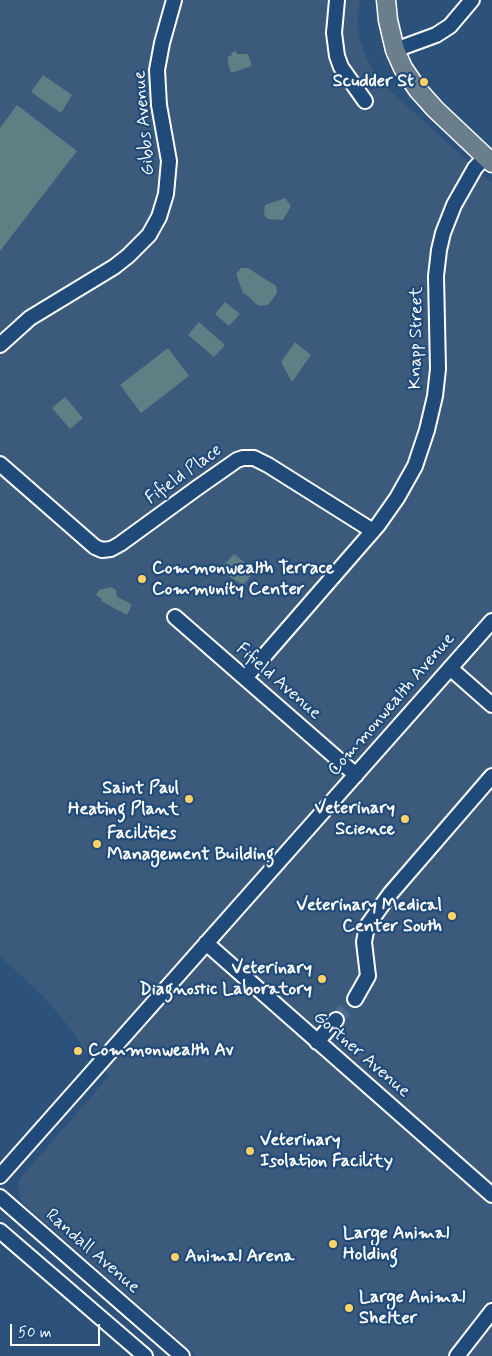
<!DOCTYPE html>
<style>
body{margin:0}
#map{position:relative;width:492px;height:1356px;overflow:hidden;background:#2c517b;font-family:Mynerve,sans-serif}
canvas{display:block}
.scale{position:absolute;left:10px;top:1324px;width:90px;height:22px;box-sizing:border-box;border:2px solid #fff;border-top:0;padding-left:6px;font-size:15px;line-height:18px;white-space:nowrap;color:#fff;-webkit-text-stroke:4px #1f4a7a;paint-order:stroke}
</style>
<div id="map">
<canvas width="492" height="1356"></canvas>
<div class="scale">50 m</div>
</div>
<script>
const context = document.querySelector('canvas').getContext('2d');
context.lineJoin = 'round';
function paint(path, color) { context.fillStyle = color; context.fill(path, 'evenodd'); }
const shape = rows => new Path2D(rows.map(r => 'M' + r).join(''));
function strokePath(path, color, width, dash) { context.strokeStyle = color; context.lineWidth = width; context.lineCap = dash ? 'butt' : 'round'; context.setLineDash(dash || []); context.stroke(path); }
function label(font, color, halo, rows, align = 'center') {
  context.font = font + ' Mynerve,sans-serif'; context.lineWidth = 4.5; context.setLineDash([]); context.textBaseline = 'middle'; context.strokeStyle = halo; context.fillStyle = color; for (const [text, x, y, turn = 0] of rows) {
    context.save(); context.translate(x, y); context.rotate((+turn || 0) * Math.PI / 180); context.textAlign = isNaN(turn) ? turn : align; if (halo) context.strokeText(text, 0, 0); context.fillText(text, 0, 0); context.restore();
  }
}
const built = shape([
 [0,0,360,0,357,18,359,37,367,59,375,74,389,90,492,183,492,1356,197,1356,23,1203,20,1198,18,1184,21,1177,110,1075,87,1054,73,1032,45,998,0,956]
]);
const green = shape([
 [236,51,237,54,248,54,252,66,231,73,228,63,228,57,232,55,231,53],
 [43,75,72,95,61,113,31,92],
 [17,105,77,151,0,251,0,128],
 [285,198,291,206,283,220,268,219,264,215,265,205],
 [241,268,248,268,276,286,277,293,268,305,261,306,256,304,249,297,243,293,236,274],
 [225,302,240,314,229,326,215,314],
 [199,322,225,345,214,357,188,335],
 [295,342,311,355,292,382,281,362],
 [168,348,189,376,141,413,120,385],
 [65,397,83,418,70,429,52,408],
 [234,554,255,571,243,585,220,571,224,564,225,564],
 [111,587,116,590,117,597,131,604,131,607,127,615,101,601,102,599,96,595,99,590]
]);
const minorTunnel = shape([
 [336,1020,355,999]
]);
const minor = shape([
 [337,0,334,33,337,56,341,67,365,101],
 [395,50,436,35,450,26,472,0],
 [0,345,30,318,114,267,128,256,149,235,159,217,166,194,169,161,159,105,157,70,162,43,174,0],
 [0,464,95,547,102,550,111,549,120,544,197,488,237,460,243,458,254,458,268,465,373,531],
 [175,617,356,775],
 [450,668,492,705],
 [245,678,378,525,397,498,415,466,427,430,435,396,438,369,436,276,439,250,443,233,454,205,475,168,485,157],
 [206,943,492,1195],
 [355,999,368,976,364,942,367,926,390,894,492,776],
 [317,1042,336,1020],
 [0,1176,492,621],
 [0,1197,182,1356],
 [0,1231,145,1356],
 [457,1356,492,1311]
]);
const major = shape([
 [386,0,388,20,395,50,403,68,418,90,435,109,492,163]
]);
const markers = [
 [424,82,5,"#ffd166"],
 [142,579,5,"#ffd166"],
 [189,799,5,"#ffd166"],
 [405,819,5,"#ffd166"],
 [97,844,5,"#ffd166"],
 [452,916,5,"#ffd166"],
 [322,979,5,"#ffd166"],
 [78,1051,5,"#ffd166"],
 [250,1151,5,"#ffd166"],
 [333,1244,5,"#ffd166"],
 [175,1257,5,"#ffd166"],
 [349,1308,5,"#ffd166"]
];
const poiNames = [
 ["Scudder St",414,82,"right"],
 ["Commonwealth Terrace",152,569],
 ["Community Center",152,590],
 ["Saint Paul",179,789,"right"],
 ["Heating Plant",179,810,"right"],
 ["Veterinary",395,809,"right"],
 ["Science",395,830,"right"],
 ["Facilities",107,834],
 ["Management Building",107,855],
 ["Veterinary Medical",442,906,"right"],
 ["Center South",442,927,"right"],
 ["Veterinary",312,969,"right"],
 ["Diagnostic Laboratory",312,990,"right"],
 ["Commonwealth Av",88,1051],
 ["Veterinary",260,1141],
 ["Isolation Facility",260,1162],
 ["Large Animal",343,1234],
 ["Holding",343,1255],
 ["Animal Arena",185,1257],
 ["Large Animal",359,1298],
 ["Shelter",359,1319]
];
const streetNames = [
 ["Gibbs Avenue",145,123,-95],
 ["Knapp Street",417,338,-89],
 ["Fifield Place",184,475,-36],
 ["Fifield Avenue",278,682,41],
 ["Commonwealth Avenue",392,705,-49],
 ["Gortner Avenue",361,1055,41],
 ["Randall Avenue",92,1252,41]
];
paint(built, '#3c5a7c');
paint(green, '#5e7f83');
strokePath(minorTunnel, '#4c6b8f', 14, [14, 7]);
strokePath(minor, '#fff', 18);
strokePath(major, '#fff', 21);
strokePath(minor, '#1f4a7a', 14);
strokePath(major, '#6b7e8b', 18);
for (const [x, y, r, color] of markers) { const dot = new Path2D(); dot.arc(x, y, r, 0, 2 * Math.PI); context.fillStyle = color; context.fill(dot); strokePath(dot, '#1f4a7a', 2); }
label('bold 18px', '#fff', '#1f4a7a', poiNames, 'left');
label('18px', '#fff', '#1f4a7a', streetNames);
</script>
